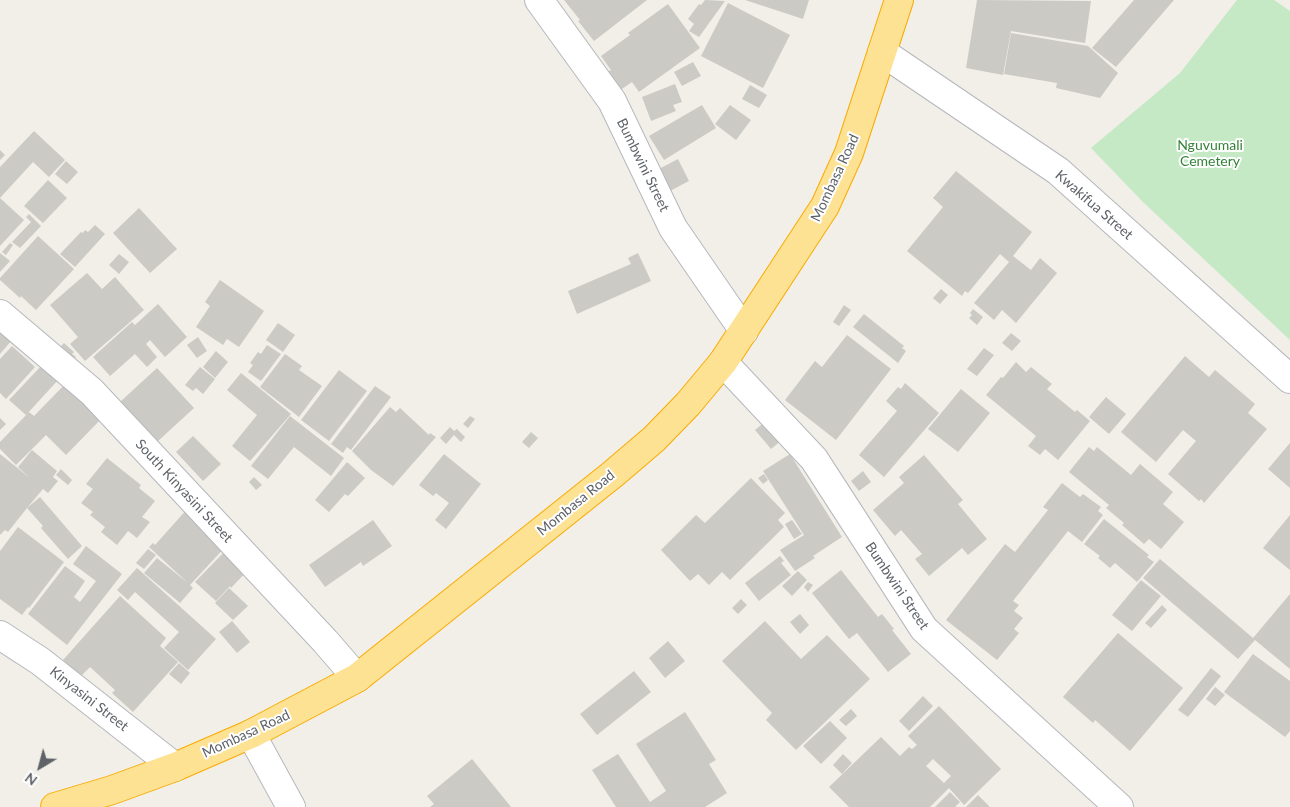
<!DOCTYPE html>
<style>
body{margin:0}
#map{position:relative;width:1290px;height:807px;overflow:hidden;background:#f1efe8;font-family:Lato,sans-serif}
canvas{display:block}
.north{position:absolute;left:15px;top:742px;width:50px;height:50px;-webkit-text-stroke:4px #fff;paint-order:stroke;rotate:217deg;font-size:14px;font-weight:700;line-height:20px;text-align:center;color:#5f6368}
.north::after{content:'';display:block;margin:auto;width:18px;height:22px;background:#5f6368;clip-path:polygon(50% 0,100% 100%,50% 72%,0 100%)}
</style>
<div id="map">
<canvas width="1290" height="807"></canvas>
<div class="north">N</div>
</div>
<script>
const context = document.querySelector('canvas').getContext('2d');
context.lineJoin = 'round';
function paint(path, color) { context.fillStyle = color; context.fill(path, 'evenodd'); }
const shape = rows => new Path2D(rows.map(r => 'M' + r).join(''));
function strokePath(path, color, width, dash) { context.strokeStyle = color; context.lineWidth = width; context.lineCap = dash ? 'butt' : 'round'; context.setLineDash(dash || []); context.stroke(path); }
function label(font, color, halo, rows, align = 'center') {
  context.font = font + ' Lato,sans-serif'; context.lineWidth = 4; context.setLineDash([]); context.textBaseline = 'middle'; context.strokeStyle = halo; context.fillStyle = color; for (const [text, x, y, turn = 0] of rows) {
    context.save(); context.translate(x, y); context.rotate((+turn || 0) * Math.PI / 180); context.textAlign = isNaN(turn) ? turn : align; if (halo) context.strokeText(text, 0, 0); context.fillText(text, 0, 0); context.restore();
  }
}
const green = shape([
 [1237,0,1274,0,1290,11,1290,340,1143,202,1091,148,1180,73]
]);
const building = shape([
 [564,0,647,0,594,41,578,21,580,20],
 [705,0,725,1,699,37,689,31,694,24,688,19,699,4,701,5],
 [745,0,809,0,803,19],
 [977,0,1091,1,1085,43,1011,31,1003,75,966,68],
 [1134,0,1174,0,1116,67,1092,48],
 [728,3,790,35,763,88,701,56],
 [668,4,700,48,639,92,632,82,619,91,606,73,611,70,601,56,630,35,628,33],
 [1011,33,1088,46,1118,73,1100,98,1056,88,1057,83,1004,74],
 [693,62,701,76,682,86,674,72],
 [675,84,682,102,673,105,676,111,651,121,642,97],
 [750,85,767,95,759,108,742,99],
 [702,105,716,128,664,160,649,136],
 [730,105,751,120,736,140,715,124],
 [34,131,65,160,49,177,33,162,0,198,24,220,0,246,0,167],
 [0,150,5,155,0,160],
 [678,159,689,181,668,192,657,170],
 [66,161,78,172,67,184,55,174],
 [956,171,1032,232,1013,256,1031,270,1040,258,1057,273,1016,323,1002,310,994,320,974,303,1009,262,1000,254,968,293,965,291,962,296,907,251,943,207,933,198],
 [48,180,67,198,43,223,24,206],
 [139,208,177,249,150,273,113,233],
 [29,214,41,226,20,248,12,242,31,222,26,217],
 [95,225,105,234,75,267,60,254,81,232,83,233,85,230,88,232],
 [38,236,74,269,36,310,21,296,20,298,0,280,0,278],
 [10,243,13,245,6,255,2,252],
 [0,253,10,261,0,272],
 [638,253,651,281,577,314,568,291,631,264,628,258],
 [119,254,129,262,119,274,109,265],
 [87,273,102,289,115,277,144,310,85,361,70,344,78,337,50,305],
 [220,280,264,311,239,347,227,339,223,345,196,327,210,306,205,302],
 [941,289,948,295,940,304,933,298],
 [158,304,187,337,165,357,150,340,146,344,157,357,147,367,135,354,110,376,93,357,132,322,135,325],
 [844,305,851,310,839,326,833,322],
 [973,309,983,317,977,325,969,318,972,315,970,313],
 [864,314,904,346,902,348,906,351,898,363,853,327],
 [278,323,295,335,283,352,266,340],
 [0,329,12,340,0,354],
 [1011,333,1021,341,1012,351,1002,343],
 [847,335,891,369,836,440,785,400,815,361,822,367],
 [198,337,207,351,197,358,187,345],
 [64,343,74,352,72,354,76,357,71,362,58,349],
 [267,345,281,354,261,381,248,372,253,365,250,363,258,352,261,354],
 [12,346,35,367,6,399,0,393,0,359],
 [984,348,994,355,977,376,967,369],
 [216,351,228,362,215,378,203,367],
 [285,354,302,366,299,370,322,386,299,417,260,387],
 [1185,356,1209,377,1215,370,1255,404,1248,413,1267,429,1204,503,1201,499,1199,501,1168,474,1196,441,1183,430,1156,462,1121,432],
 [1016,362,1026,372,1031,367,1052,384,1047,389,1075,412,1077,410,1090,421,1058,460,1045,449,1040,455,1028,446,1036,436,986,395,1001,377,1003,378],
 [43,364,59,379,26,415,9,400],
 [200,367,215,379,203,394,196,388,193,391,185,385],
 [157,368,194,408,157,442,120,402],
 [339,370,367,391,329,441,301,420],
 [241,373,291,414,250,461,232,446,257,415,227,390],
 [69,380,105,415,66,455,46,435,16,465,0,449,0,442,29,412,34,416],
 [905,383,939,413,884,477,859,455,897,411,886,401,898,387,901,389],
 [375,386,391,397,351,450,347,447,343,453,331,444],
 [961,389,990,413,958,452,928,429],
 [1106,397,1126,414,1109,434,1089,417],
 [390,407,396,412,400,408,429,435,430,433,436,437,393,486,371,470,352,451],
 [290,416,344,458,331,476,294,447,268,479,251,466],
 [470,416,475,419,468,428,463,424],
 [0,418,6,424,0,430],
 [766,421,782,440,771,449,755,430],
 [450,427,454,431,457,429,465,437,461,442,454,435,446,444,440,438],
 [531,432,538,438,529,448,522,442],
 [193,436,221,464,203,481,176,452],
 [1290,443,1290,488,1268,469],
 [1089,447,1094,451,1097,447,1131,475,1140,464,1173,492,1163,504,1184,522,1161,549,1149,539,1144,544,1122,525,1124,523,1106,508,1109,505,1069,472],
 [32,450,57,471,53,477,58,481,48,493,43,489,27,508,40,497,82,546,68,559,41,528,43,526,27,508,8,532,5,530,0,535,0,454,30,478,18,467],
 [444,454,481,484,446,529,435,520,449,503,436,493,433,496,419,485],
 [790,454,842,537,813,556,815,558,795,571,780,550,804,535,763,471],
 [924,455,963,500,958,504,987,539,968,555,962,548,929,576,915,559,922,554,901,530,895,536,873,510,904,483,899,477],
 [107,458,141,485,139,488,155,501,142,517,150,522,137,538,128,531,117,545,101,532,105,527,90,515,93,512,81,503,93,489,86,484],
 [347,462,365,478,348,496,345,494,329,512,315,500],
 [61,469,72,480,68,485,56,475],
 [863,471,871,482,859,491,851,481],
 [764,474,768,480,763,484,758,478],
 [254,477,262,485,256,490,249,482],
 [751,478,785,513,778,520,784,527,730,580,722,572,709,585,698,574,690,581,661,550,696,515,705,523],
 [1062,483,1080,497,1083,494,1101,507,1098,511,1103,515,1082,542,1068,531,1013,601,1019,605,1014,611,1023,618,1014,629,1019,633,997,660,946,620,1005,544,1015,552,1048,510,1043,507],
 [188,508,227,545,190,585,193,588,180,603,144,573,157,558,188,583,149,547,153,543,155,545],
 [1290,515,1290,570,1263,548],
 [1104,519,1149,555,1147,557,1154,562,1137,582,1115,563,1110,568,1098,558,1100,556,1084,544],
 [373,520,392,546,363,566,361,562,325,587,309,565],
 [792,520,802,534,794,539,785,524],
 [18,527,64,562,29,608,28,607,22,615,0,599,0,551],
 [86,546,122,574,67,645,28,614,65,566,85,581,74,597,80,602,96,581,73,564],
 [229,547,251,567,231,588,230,586,216,601,195,582],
 [148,549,156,555,144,569,136,563],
 [780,556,784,561,781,563,791,575,759,601,745,583],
 [1160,559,1253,638,1290,594,1290,669,1255,640,1238,659,1143,578],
 [137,568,216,639,188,670,164,648,179,632,135,592,128,600,117,590],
 [841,570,878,617,882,614,894,629,892,630,911,654,888,672,857,633,849,639,812,593],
 [798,571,807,580,792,596,782,586],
 [1141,580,1161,596,1132,631,1112,615],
 [808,582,813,585,808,592,804,587],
 [229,588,248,606,233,620,215,603],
 [120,596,166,638,160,646,178,662,133,712,112,693,115,690,90,667,81,676,63,660],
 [741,599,747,605,738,614,732,608],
 [1162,605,1167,610,1151,628,1145,623],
 [800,614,809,625,800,634,790,622],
 [232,621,250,642,237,653,219,632],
 [765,621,801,659,827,635,870,679,796,750,766,720,772,713,722,661],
 [1118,633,1183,688,1130,751,1095,720,1093,723,1063,697],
 [668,641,685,661,665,678,649,658],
 [1253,654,1290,681,1290,731,1285,737,1224,692],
 [179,663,190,673,181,684,169,674],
 [1211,668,1221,676,1188,717,1178,710],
 [634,671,651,692,597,735,580,714],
 [1215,687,1225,695,1215,706,1206,699],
 [923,696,933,706,909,731,899,721],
 [939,706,1001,769,964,805,949,788,930,807,849,807,829,787,881,737,900,756,909,747,912,749,917,745,908,736],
 [933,759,951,776,944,783,926,766],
 [851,709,857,716,846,726,839,720],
 [685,712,716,760,709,764,727,793,705,807,616,807,592,770,618,754,650,802,666,791,636,744],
 [830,721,847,738,821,764,803,746],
 [843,754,852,763,842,774,833,765],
 [472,759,511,807,430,807,434,804,427,796],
 [950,792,960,802,955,807,935,807],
 [978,795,990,807,966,807]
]);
const minor = shape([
 [539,0,612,101,673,228,744,331],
 [882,52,1058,171,1290,379],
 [0,314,92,392,325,641,357,678],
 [723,362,814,459,924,629,1119,807],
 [0,635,40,661,175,767],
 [251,734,291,807]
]);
const highway = shape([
 [55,807,112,790,175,767,251,734,357,678,613,474,654,439,688,404,723,362,825,206,849,153,899,0]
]);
const parkNames = [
 ["Nguvumali",1210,145],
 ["Cemetery",1210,161]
];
const streetNames = [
 ["Bumbwini Street",643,165,64],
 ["Mombasa Road",835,178,-65],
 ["Kwakifua Street",1094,205,41],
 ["South Kinyasini Street",184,491,47],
 ["Mombasa Road",576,503,-39],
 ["Bumbwini Street",897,586,56],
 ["Kinyasini Street",89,699,38],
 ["Mombasa Road",246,734,-25]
];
paint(green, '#c5e8c5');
paint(building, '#cccac5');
strokePath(minor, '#b5b8bc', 30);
strokePath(highway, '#f9ab00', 30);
strokePath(minor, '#fff', 28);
strokePath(highway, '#fde293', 28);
label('14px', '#348238', '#fff', parkNames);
label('14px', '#5f6368', '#fff', streetNames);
</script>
